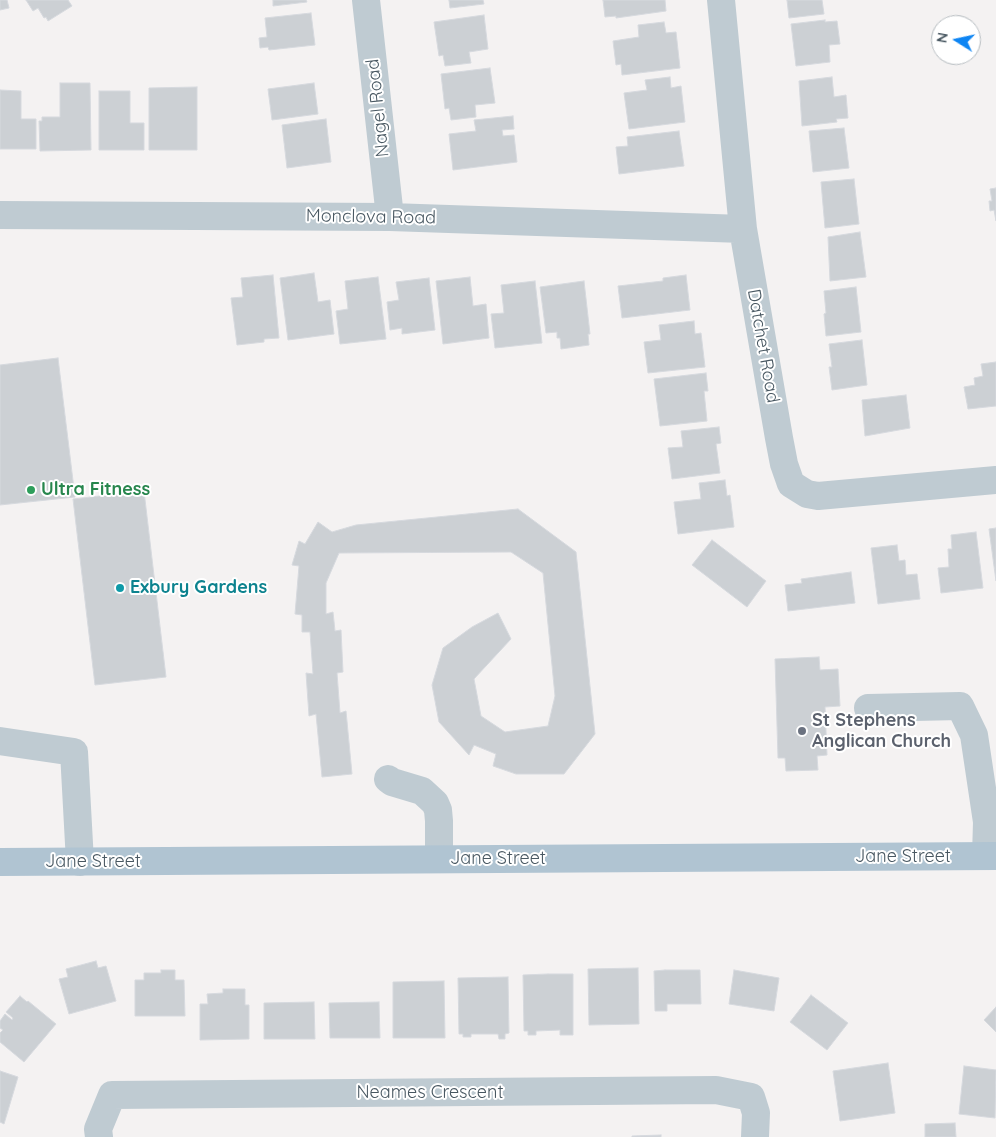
<!DOCTYPE html>
<style>
body{margin:0}
#map{position:relative;width:996px;height:1137px;overflow:hidden;background:#f4f2f2;font-family:Quicksand,sans-serif}
canvas{display:block}
.north{position:absolute;left:931px;top:15px;width:50px;height:50px;box-sizing:border-box;background:#fff;border:1px solid #b6bcc0;border-radius:50%;rotate:280deg;font-size:14px;font-weight:700;line-height:20px;text-align:center;color:#485761}
.north::after{content:'';display:block;margin:auto;width:18px;height:22px;background:#0e85f3;clip-path:polygon(50% 0,100% 100%,50% 72%,0 100%)}
</style>
<div id="map">
<canvas width="996" height="1137"></canvas>
<div class="north">N</div>
</div>
<script>
const context = document.querySelector('canvas').getContext('2d');
context.lineJoin = 'round';
function paint(path, color) { context.fillStyle = color; context.fill(path, 'evenodd'); }
const shape = rows => new Path2D(rows.map(r => 'M' + r).join(''));
function strokePath(path, color, width, dash) { context.strokeStyle = color; context.lineWidth = width; context.lineCap = dash ? 'butt' : 'round'; context.setLineDash(dash || []); context.stroke(path); }
function label(font, color, halo, rows, align = 'center') {
  context.font = font + ' Quicksand,sans-serif'; context.lineWidth = 4; context.setLineDash([]); context.textBaseline = 'middle'; context.strokeStyle = halo; context.fillStyle = color; for (const [text, x, y, turn = 0] of rows) {
    context.save(); context.translate(x, y); context.rotate((+turn || 0) * Math.PI / 180); context.textAlign = isNaN(turn) ? turn : align; if (halo) context.strokeText(text, 0, 0); context.fillText(text, 0, 0); context.restore();
  }
}
const building = shape([
 [0,0,7,0,9,8,0,10,0,0],
 [26,0,68,0,72,6,48,21,46,17,44,18,38,8,33,11,26,0],
 [273,0,306,0,307,2,273,6,273,0],
 [449,0,483,0,484,4,450,8,449,0],
 [603,0,665,0,666,11,616,18,616,16,605,17,603,0],
 [787,0,822,0,824,14,789,18,787,0],
 [311,13,315,45,269,50,268,47,260,48,259,38,267,37,265,18,311,13],
 [484,15,488,49,469,52,471,63,445,66,443,55,439,56,434,22,484,15],
 [825,20,825,22,837,21,840,44,829,45,830,62,796,66,791,24,825,20],
 [664,22,666,33,676,32,680,68,622,75,621,64,616,65,613,41,639,37,638,25,664,22],
 [490,68,495,103,475,105,476,117,451,120,449,108,445,109,441,74,490,68],
 [670,77,671,88,681,86,685,122,629,129,624,93,647,90,645,80,670,77],
 [832,77,834,97,846,95,848,118,836,119,837,122,802,126,799,81,832,77],
 [60,83,90,83,91,150,40,151,39,121,42,121,42,117,60,117,60,83],
 [314,83,318,114,272,120,268,89,314,83],
 [197,87,197,150,149,150,149,88,197,87],
 [0,90,21,91,21,119,36,119,36,149,0,149,0,90],
 [99,91,130,91,130,123,144,123,144,150,99,150,99,91],
 [513,116,514,129,502,130,503,136,514,135,517,162,453,170,449,134,476,131,474,120,513,116],
 [326,119,331,162,287,168,282,125,326,119],
 [844,128,849,168,813,172,809,131,844,128],
 [679,131,684,166,619,174,616,147,628,146,627,137,679,131],
 [854,179,859,224,825,228,821,182,854,179],
 [996,188,996,221,994,210,990,211,989,201,992,201,990,189,996,188],
 [860,232,866,277,830,281,828,237,860,232],
 [314,273,318,302,330,300,334,334,288,340,280,278,314,273],
 [273,275,279,338,264,339,264,342,237,345,231,298,243,297,241,278,273,275],
 [686,275,690,310,622,318,618,286,663,281,663,278,686,275],
 [378,277,386,339,340,344,336,311,348,309,345,281,378,277],
 [470,277,473,306,486,304,489,338,443,344,436,281,470,277],
 [429,278,435,330,402,334,402,328,390,330,387,302,399,300,396,282,429,278],
 [535,281,542,343,495,348,491,314,504,313,501,285,535,281],
 [584,281,590,334,588,334,589,345,561,349,560,338,557,338,557,332,546,333,540,287,584,281],
 [856,287,861,332,826,336,824,314,826,313,824,291,856,287],
 [694,321,695,334,701,333,705,367,648,373,644,342,661,340,659,325,694,321],
 [862,340,867,385,832,390,829,367,832,367,829,344,862,340],
 [58,358,75,497,0,505,0,365,58,358],
 [996,362,996,406,968,409,964,387,975,385,974,378,983,376,981,364,996,362],
 [706,373,708,391,704,391,707,421,660,426,654,379,706,373],
 [906,395,910,428,865,436,862,400,906,395],
 [719,427,721,443,716,444,720,473,672,479,668,448,683,447,681,431,719,427],
 [725,480,727,496,730,495,734,527,678,534,674,502,701,499,699,483,725,480],
 [144,491,166,677,95,685,73,499,144,491],
 [518,509,576,552,595,734,564,774,516,774,493,766,496,754,474,745,469,755,439,722,432,685,443,648,472,627,498,613,511,639,474,679,481,716,505,732,548,726,555,696,543,573,511,552,339,553,326,583,326,614,333,612,335,631,341,630,343,672,337,673,340,713,346,711,352,774,322,777,316,714,309,716,306,673,313,674,310,632,302,632,302,615,295,614,299,566,292,565,299,541,305,544,318,522,332,532,356,525,518,509],
 [996,528,996,581,989,529,996,528],
 [976,532,983,588,941,593,938,568,949,567,948,549,952,549,951,535,976,532],
 [712,540,766,581,747,607,692,565,712,540],
 [897,545,899,561,905,560,906,575,917,574,920,599,878,604,871,548,897,545],
 [851,572,855,603,788,611,785,585,802,583,801,579,851,572],
 [819,657,820,670,838,669,840,706,825,707,827,755,817,756,818,770,786,771,785,758,778,758,775,659,819,657],
 [96,961,98,968,106,966,116,1001,69,1014,59,979,68,977,66,969,96,961],
 [638,968,639,1024,589,1025,588,969,638,968],
 [161,970,175,970,175,980,184,980,185,1016,135,1016,135,980,144,980,144,973,161,973,161,970],
 [665,970,700,970,701,1004,667,1004,667,1011,655,1011,654,971,665,970],
 [734,970,779,978,774,1011,729,1004,734,970],
 [548,974,573,974,573,1035,560,1035,560,1030,536,1031,536,1035,528,1035,528,1031,524,1031,523,975,548,974],
 [508,977,509,1033,505,1034,505,1039,499,1039,498,1034,471,1034,471,1037,463,1037,463,1034,459,1034,458,978,508,977],
 [444,981,445,1038,393,1038,393,982,444,981],
 [223,989,245,989,245,1005,249,1005,249,1039,200,1040,200,1004,208,1004,207,994,223,993,223,989],
 [811,995,848,1023,827,1050,790,1022,811,995],
 [20,996,27,1002,28,1001,56,1024,24,1062,0,1042,0,1033,3,1030,0,1028,0,1021,5,1014,12,1020,13,1018,6,1012,20,996],
 [314,1002,315,1039,264,1039,264,1003,314,1002],
 [379,1002,380,1038,330,1038,329,1003,379,1002],
 [996,1007,996,1032,984,1020,996,1007],
 [888,1063,895,1113,840,1121,833,1071,888,1063],
 [964,1066,996,1070,995,1118,959,1114,964,1066],
 [0,1071,18,1077,4,1124,0,1122,0,1071],
 [955,1123,956,1137,925,1137,925,1124,955,1123],
 [661,1135,661,1137,632,1137,632,1136,661,1135]
]);
const minor = shape([
 [366,0,390,217],
 [721,0,743,229,779,438,784,464,791,484,807,494,818,496,996,480],
 [0,215,390,217,743,229],
 [868,708,960,706,974,735,987,822,986,856],
 [0,741,74,752,80,862],
 [388,779,392,782,422,791,435,803,438,810,439,821,439,859],
 [99,1137,98,1129,112,1095,716,1090,751,1097,756,1113,755,1137]
]);
const major = shape([
 [0,862,996,856]
]);
const markers = [
 [31,490,5,"#2e9e5b"],
 [120,588,5,"#0f9aa8"],
 [802,731,5,"#6b7280"]
];
const streetNames = [
 ["Nagel Road",378,108,-96],
 ["Monclova Road",371,217,1],
 ["Datchet Road",763,346,80],
 ["Jane Street",903,857],
 ["Jane Street",498,859],
 ["Jane Street",93,862],
 ["Neames Crescent",430,1093]
];
const leisureNames = [
 ["Ultra Fitness",41,490]
];
const cultureNames = [
 ["Exbury Gardens",130,588]
];
const worshipNames = [
 ["St Stephens",812,721],
 ["Anglican Church",812,742]
];
paint(building, '#ccd0d4');
strokePath(building, '#d6d9de', 1);
strokePath(minor, '#bfcbd2', 28);
strokePath(major, '#b0c4d2', 28);
for (const [x, y, r, color] of markers) { const dot = new Path2D(); dot.arc(x, y, r, 0, 2 * Math.PI); context.fillStyle = color; context.fill(dot); strokePath(dot, '#fff', 2); }
label('18px', '#485761', '#fff', streetNames);
label('bold 18px', '#27864d', '#fff', leisureNames, 'left');
label('bold 18px', '#0d838f', '#fff', cultureNames, 'left');
label('bold 18px', '#5b616d', '#fff', worshipNames, 'left');
</script>
